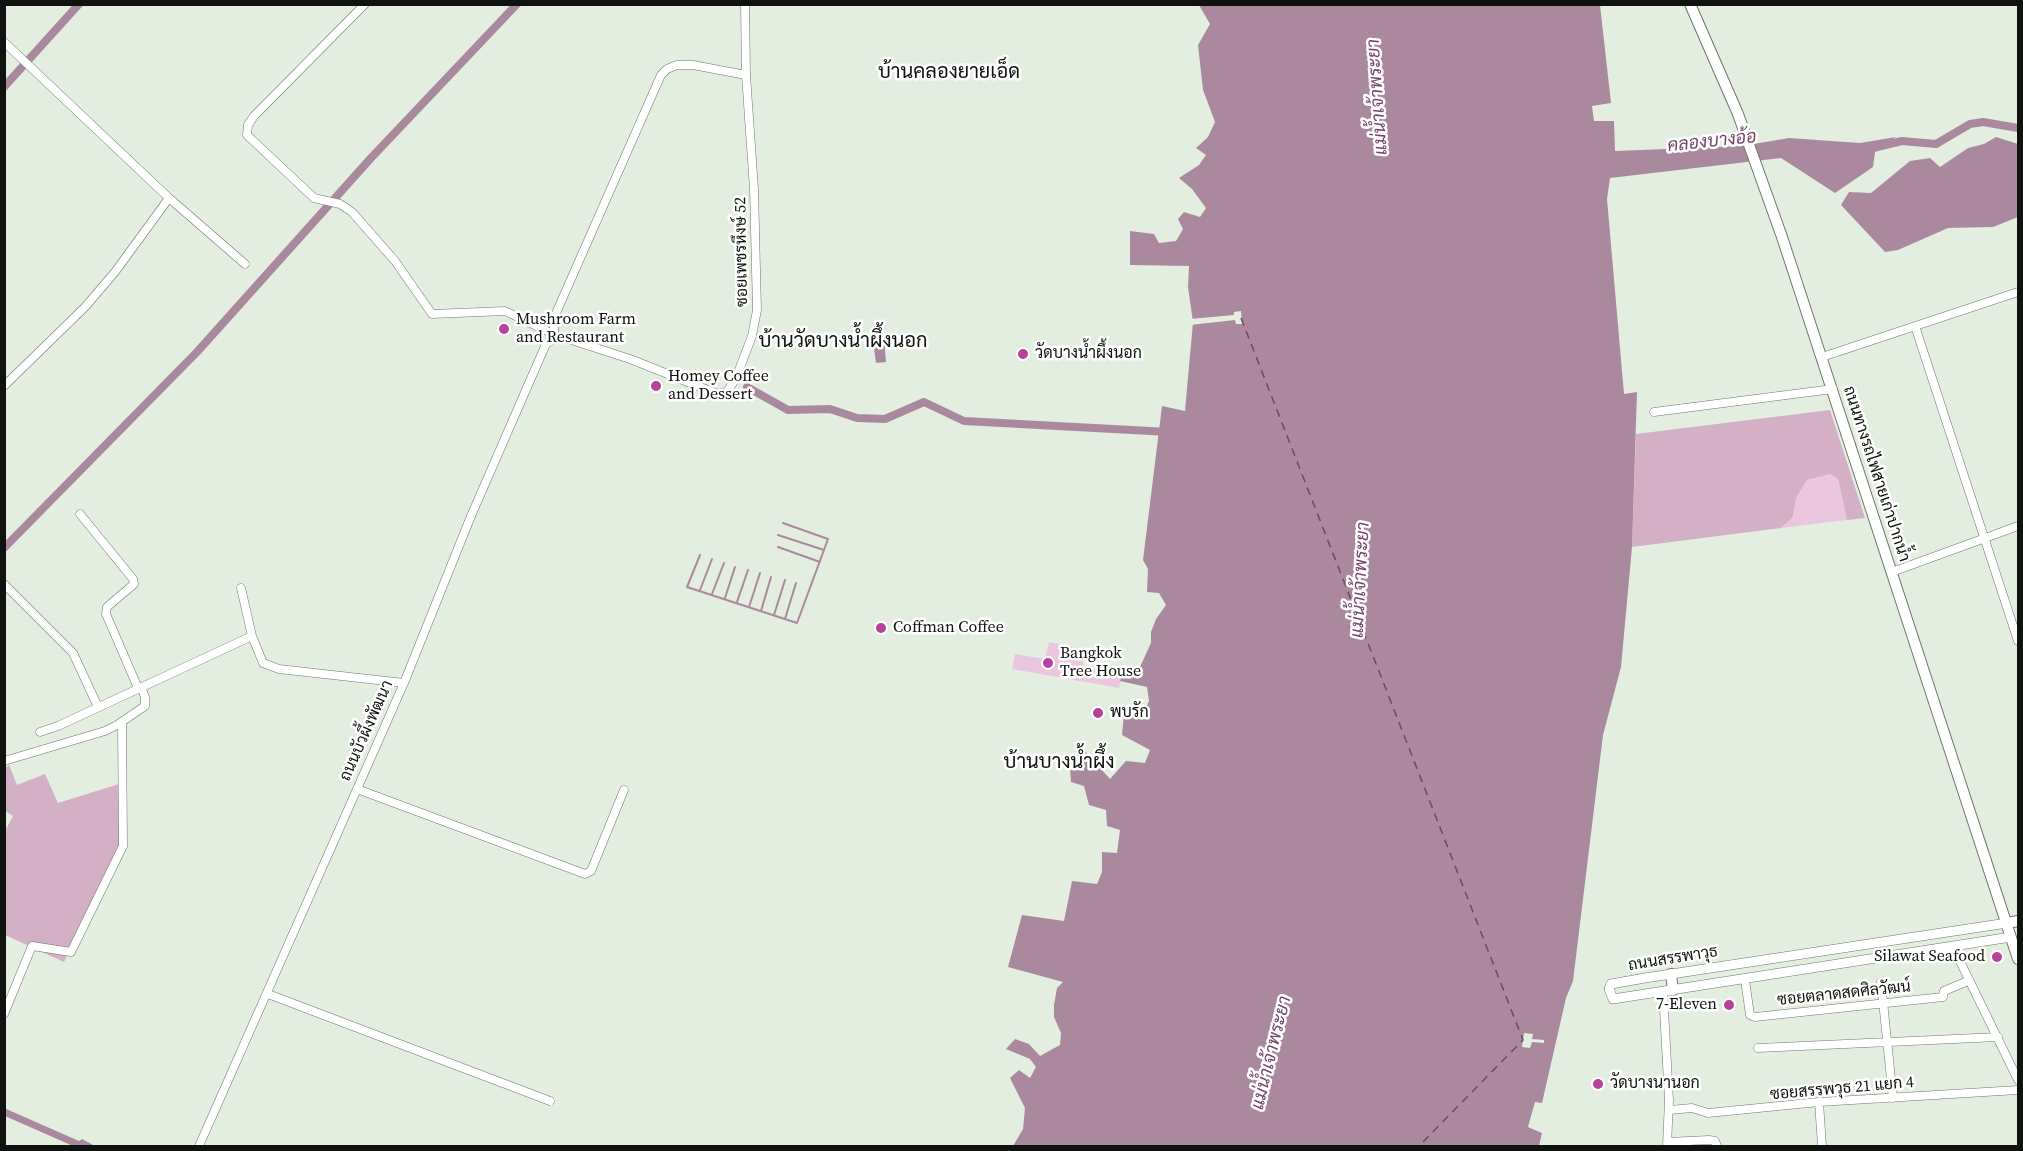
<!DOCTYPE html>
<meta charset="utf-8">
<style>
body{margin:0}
#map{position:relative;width:2023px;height:1151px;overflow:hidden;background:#e4eee0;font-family:"Source Serif 4",serif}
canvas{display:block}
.frame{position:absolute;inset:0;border:6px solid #0f120e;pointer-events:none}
</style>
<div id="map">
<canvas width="2023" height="1151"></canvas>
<div class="frame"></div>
</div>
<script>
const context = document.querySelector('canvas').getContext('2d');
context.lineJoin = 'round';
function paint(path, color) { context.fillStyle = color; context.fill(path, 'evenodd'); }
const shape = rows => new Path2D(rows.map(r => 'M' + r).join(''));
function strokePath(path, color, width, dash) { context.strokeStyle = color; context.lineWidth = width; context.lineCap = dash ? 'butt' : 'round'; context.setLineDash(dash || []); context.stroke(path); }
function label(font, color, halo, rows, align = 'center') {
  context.font = font + ' "Source Serif 4",Sarabun,serif'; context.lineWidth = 5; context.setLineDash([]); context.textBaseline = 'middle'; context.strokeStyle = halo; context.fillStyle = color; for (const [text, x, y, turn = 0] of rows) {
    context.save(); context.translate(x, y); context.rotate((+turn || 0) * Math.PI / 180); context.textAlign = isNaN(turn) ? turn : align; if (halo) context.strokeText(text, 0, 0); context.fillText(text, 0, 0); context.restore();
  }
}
const green = shape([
 [1830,474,1838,479,1847,520,1781,528,1793,517,1796,498,1807,480],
 [1049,642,1085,650,1083,667,1122,674,1119,688,1012,669,1015,654,1045,659]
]);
const forest = shape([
 [1830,410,1865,518,1847,520,1838,479,1830,474,1807,480,1796,498,1793,517,1781,528,1632,547,1636,434],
 [9,765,17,785,45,774,58,803,119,784,120,842,64,962,5,935,5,831,13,816,5,811,5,768]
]);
const water = shape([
 [1199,5,1600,5,1611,103,1592,106,1594,121,1614,121,1615,151,1742,146,1789,138,1860,143,1896,137,1875,152,1873,167,1835,193,1781,158,1610,178,1607,199,1624,394,1637,392,1632,547,1621,667,1603,735,1573,981,1566,998,1542,1103,1535,1102,1528,1127,1542,1133,1539,1146,1013,1146,1023,1129,1025,1108,1010,1078,1019,1070,1030,1078,1036,1067,1030,1059,1006,1049,1015,1039,1029,1044,1040,1056,1060,1045,1061,1033,1054,1017,1054,1005,1057,988,1063,982,1008,967,1022,915,1064,921,1072,881,1097,884,1102,872,1102,852,1117,853,1120,830,1107,826,1106,810,1089,805,1084,786,1071,782,1070,768,1084,771,1084,750,1110,779,1126,761,1145,763,1150,750,1122,735,1124,714,1141,719,1149,701,1147,687,1120,681,1124,666,1139,669,1151,643,1151,632,1156,619,1166,605,1159,593,1147,592,1148,569,1143,560,1162,406,1185,411,1193,322,1188,287,1189,266,1130,265,1130,231,1154,234,1159,243,1176,241,1183,229,1178,219,1184,212,1200,217,1206,208,1192,189,1179,178,1199,165,1206,155,1196,148,1208,137,1215,122,1203,90,1198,45,1210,24],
 [1996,137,2018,144,2018,217,1993,227,1948,228,1898,250,1885,252,1841,205,1849,192,1871,193,1910,161,1930,158,1940,167,1968,148,1984,144],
 [884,339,886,362,876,363,873,341],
 [4,1108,79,1141,82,1139,95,1146,73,1146,5,1116]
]);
const pier = shape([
 [1241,311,1242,324,1236,324,1235,320,1190,325,1190,319,1234,315,1234,312],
 [1524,1033,1533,1034,1532,1039,1544,1040,1544,1043,1532,1042,1530,1048,1522,1047]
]);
const stream = shape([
 [778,535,824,550],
 [778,547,820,562],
 [700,555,687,587,797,623,828,539,783,523],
 [700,590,712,559],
 [712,594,724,563],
 [725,598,735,567],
 [737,602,748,570],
 [749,607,760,573],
 [761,611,771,577],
 [774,615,785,580],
 [785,619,796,583]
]);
const canal = shape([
 [4,87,79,4],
 [1873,148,1902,141,1936,144,1970,124,1983,122,2018,128],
 [747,387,788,410,830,409,857,418,885,419,924,402,964,421,1169,432],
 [4,548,197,352,371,158,517,4]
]);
const ferry = shape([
 [1241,318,1523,1040,1419,1146]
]);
const minor = shape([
 [365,4,254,116,248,125,247,135,314,198,340,204,352,212,395,261,432,314,505,311,551,333,554,339],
 [4,42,169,198,245,264],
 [1915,326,2018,641],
 [555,337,553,320,661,75,667,69,677,65,693,65,746,75],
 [1822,357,2018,292],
 [4,386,85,307,115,272,169,198],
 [1654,412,1833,389],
 [80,514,133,579,134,584,107,607,106,614,138,688],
 [1892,572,2018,526],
 [4,584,73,653,98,707],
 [241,588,252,636,263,663,279,669,404,683],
 [40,732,58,726,252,636],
 [4,761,105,731,117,725,145,706,145,697,141,687],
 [357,789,585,874,591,871,624,790],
 [1953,947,2018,1080],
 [1745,980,1750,1015,1755,1017,1943,997,1944,991,1968,981],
 [1881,982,1893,1098],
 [1663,991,1669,1100,1667,1146],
 [268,994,550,1101],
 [4,1014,32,946,71,952,123,846,122,722],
 [1758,1048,1998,1037],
 [1819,1102,1822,1146],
 [1669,1110,1692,1108,1708,1113,1819,1102,2018,1090],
 [1668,1142,1709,1140,1715,1141,1717,1146],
 [199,1146,404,683,471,516,546,344,556,338,565,338,630,359,718,394,727,392,736,378,752,336,757,310,754,189,746,75,745,4]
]);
const tertiary = shape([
 [2007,923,1645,978,1611,984,1609,989,1613,999,2011,937]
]);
const secondary = shape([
 [1690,4,1738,114,1782,237,2018,959],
 [2007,923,2018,921],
 [1671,974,1673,990]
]);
const markers = [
 [504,329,6,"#b74299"],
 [1023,354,6,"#b74299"],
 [656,386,6,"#b74299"],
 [881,628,6,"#b74299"],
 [1048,663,6,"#b74299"],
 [1098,713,6,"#b74299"],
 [1997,957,6,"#b74299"],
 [1729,1005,6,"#b74299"],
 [1598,1084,6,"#b74299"]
];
const streetNames = [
 ["ซอยเพชรหึงษ์ 52",742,252,-91],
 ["ถนนทางรถไฟสายเก่าปากน้ำ",1876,474,72],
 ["ถนนบัวผึ้งพัฒนา",367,731,-66],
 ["ถนนสรรพาวุธ",1673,959,-9],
 ["ซอยตลาดสดศิลวัฒน์",1844,994,-6],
 ["ซอยสรรพวุธ 21 แยก 4",1842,1089,-5]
];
const poiNames = [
 ["Mushroom Farm",516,320],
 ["and Restaurant",516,338],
 ["วัดบางน้ำผึ้งนอก",1035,354],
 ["Homey Coffee",668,377],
 ["and Dessert",668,395],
 ["Coffman Coffee",893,628],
 ["Bangkok",1060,654],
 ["Tree House",1060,672],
 ["พบรัก",1110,713],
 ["Silawat Seafood",1985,957,"right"],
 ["7-Eleven",1717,1005,"right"],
 ["วัดบางนานอก",1610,1084]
];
const waterNames = [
 ["แม่น้ำเจ้าพระยา",1378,97,-94],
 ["คลองบางอ้อ",1712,142,-6],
 ["แม่น้ำเจ้าพระยา",1361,580,-87],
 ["แม่น้ำเจ้าพระยา",1272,1053,-76]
];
const quarterNames = [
 ["บ้านคลองยายเอ็ด",949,73],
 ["บ้านวัดบางน้ำผึ้งนอก",843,342],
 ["บ้านบางน้ำผึ้ง",1059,763]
];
paint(green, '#eac7de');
paint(forest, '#d3b0c6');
paint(water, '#aa899f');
paint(pier, '#e4eee0');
strokePath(stream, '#aa899f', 2);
strokePath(canal, '#aa899f', 8);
strokePath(ferry, '#754566', 1.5, [8, 6]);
strokePath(minor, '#6e766a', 9);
strokePath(tertiary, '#6e766a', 10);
strokePath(secondary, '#6e766a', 12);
strokePath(minor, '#fff', 8);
strokePath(tertiary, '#fff', 9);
strokePath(secondary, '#fff', 10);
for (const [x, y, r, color] of markers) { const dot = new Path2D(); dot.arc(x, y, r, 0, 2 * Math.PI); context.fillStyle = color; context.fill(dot); strokePath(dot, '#fff', 2); }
label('16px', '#0f120e', '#fff', streetNames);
label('16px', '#0f120e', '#fff', poiNames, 'left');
label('italic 18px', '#754566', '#fff', waterNames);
label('20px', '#0f120e', '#fff', quarterNames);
</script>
